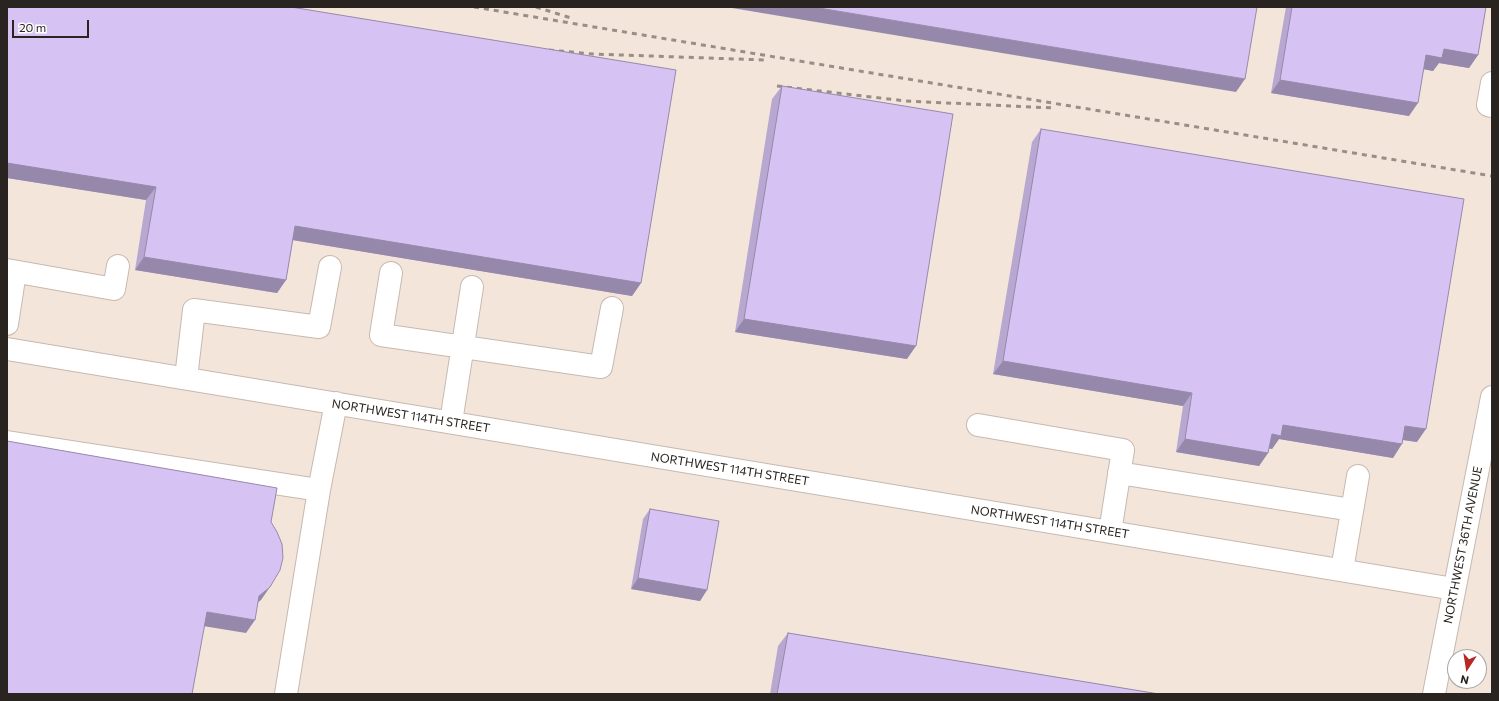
<!DOCTYPE html>
<style>
body{margin:0}
#map{position:relative;width:1499px;height:701px;overflow:hidden;background:#f4e5db;font-family:Commissioner,sans-serif}
canvas{display:block}
.frame{position:absolute;inset:0;border:8px solid #292420;pointer-events:none}
.north{position:absolute;left:1447px;top:649px;width:40px;height:40px;box-sizing:border-box;background:#fff;border:1px solid #a9a7a6;border-radius:50%;rotate:192deg;font-size:11px;font-weight:700;line-height:16px;text-align:center;color:#292420}
.north::after{content:'';display:block;margin:auto;width:14px;height:18px;background:#b72823;clip-path:polygon(50% 0,100% 100%,50% 72%,0 100%)}
.scale{position:absolute;left:12px;top:20px;width:77px;height:18px;box-sizing:border-box;border:2px solid #292420;border-top:0;padding-left:5px;font-size:12px;line-height:14px;white-space:nowrap;color:#292420;-webkit-text-stroke:3px #fff;paint-order:stroke}
</style>
<div id="map">
<canvas width="1499" height="701"></canvas>
<div class="frame"></div>
<div class="north">N</div>
<div class="scale">20 m</div>
</div>
<script>
const context = document.querySelector('canvas').getContext('2d');
context.lineJoin = 'round';
const shape = rows => new Path2D(rows.map(r => 'M' + r).join(''));
function strokePath(path, color, width, dash) { context.strokeStyle = color; context.lineWidth = width; context.lineCap = dash ? 'butt' : 'round'; context.setLineDash(dash || []); context.stroke(path); }
function paint(path, color) { context.fillStyle = color; context.fill(path, 'evenodd'); }
function label(font, color, halo, rows, align = 'center') {
  context.font = font + ' Commissioner,sans-serif'; context.lineWidth = 4; context.setLineDash([]); context.textBaseline = 'middle'; context.strokeStyle = halo; context.fillStyle = color; for (const [text, x, y, turn = 0] of rows) {
    context.save(); context.translate(x, y); context.rotate((+turn || 0) * Math.PI / 180); context.textAlign = isNaN(turn) ? turn : align; if (halo) context.strokeText(text, 0, 0); context.fillText(text, 0, 0); context.restore();
  }
}
const minor = shape([
 [1492,83,1488,105,1492,106],
 [7,270,114,289,118,266],
 [391,273,381,335,601,367,612,308],
 [7,324,15,272],
 [7,349,1454,589],
 [186,378,194,310,319,327,330,267],
 [451,422,472,287],
 [978,425,1123,450,1110,532],
 [7,442,319,490],
 [1119,473,1352,510],
 [1342,570,1358,476],
 [286,694,319,490,336,403],
 [1434,694,1492,397]
]);
const rail = shape([
 [474,7,1492,176],
 [536,7,574,19],
 [549,50,593,54,765,60],
 [777,86,906,101,1054,108]
]);
const wall = shape([
 [7,7,641,283,632,296,293,240,286,280,277,293,135,270,146,200,7,178],
 [1286,7,1486,7,1478,55,1469,68,1439,63,1433,71,1424,69,1409,116,1271,93],
 [782,86,907,359,735,332,772,99],
 [1041,129,1417,442,1403,440,1393,458,1279,439,1272,449,1269,448,1268,453,1259,466,1176,452,1183,406,993,374,1032,142],
 [650,509,707,590,700,601,631,589,643,519],
 [788,633,1159,694,770,694,778,646]
]);
const shadedWall = shape([
 [726,7,813,7,1245,79,1236,92],
 [1444,49,1478,55,1469,68,1439,63,1433,71,1417,68,1426,55],
 [1280,80,1418,103,1409,116,1271,93],
 [7,163,156,187,146,200,7,178],
 [295,226,641,283,632,296,286,239],
 [144,257,286,280,277,293,135,270],
 [744,319,916,346,907,359,735,332],
 [1003,361,1192,393,1183,406,993,374],
 [1283,425,1402,444,1393,458,1279,439,1272,449,1262,447,1272,434],
 [1405,426,1426,429,1417,442,1396,439],
 [1185,439,1268,453,1259,466,1176,452],
 [638,578,707,590,700,601,631,589],
 [270,587,261,600,250,609,259,596],
 [207,612,255,620,246,633,197,625]
]);
const building = shape([
 [7,7,291,7,676,70,641,283,295,226,286,280,144,257,156,187,7,163,7,7],
 [813,7,1257,7,1245,79,813,7],
 [1292,7,1486,7,1478,55,1444,49,1442,58,1426,55,1418,103,1280,80,1292,7],
 [782,86,953,114,916,346,744,319,782,86],
 [1041,129,1464,199,1426,429,1405,426,1402,444,1283,425,1281,436,1272,434,1268,453,1185,439,1192,393,1003,361,1041,129],
 [7,441,277,488,271,522,277,532,282,544,283,558,280,570,270,587,259,596,255,620,207,612,192,694,7,694,7,441],
 [650,509,719,521,707,590,638,578,650,509],
 [788,633,1159,694,777,694,788,633]
]);
const streetNames = [
 ["NORTHWEST 114TH STREET",411,416,9],
 ["NORTHWEST 114TH STREET",730,469,9],
 ["NORTHWEST 114TH STREET",1050,522,9],
 ["NORTHWEST 36TH AVENUE",1463,545,-79]
];
strokePath(minor, '#c7b9af', 24);
strokePath(minor, '#fff', 22);
strokePath(rail, '#988e87', 3, [5, 5]);
paint(wall, '#b8a8d1');
paint(shadedWall, '#9688aa');
paint(building, '#d6c3f3');
strokePath(building, '#9688aa', 1);
label('12px', '#292420', '#fff', streetNames);
</script>
